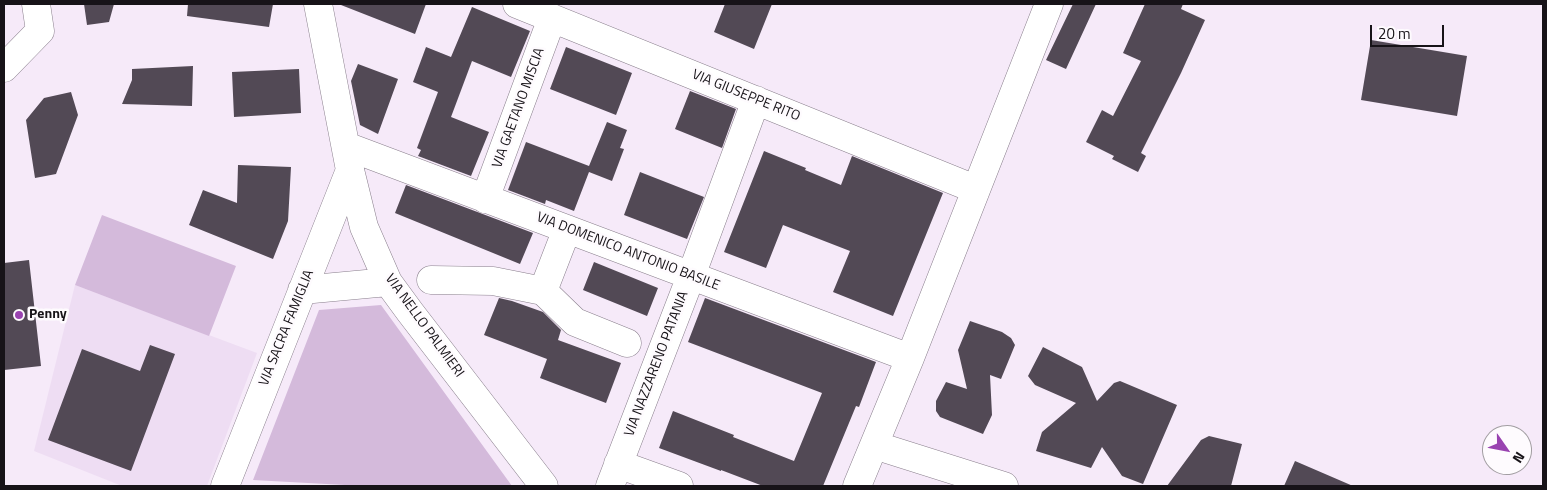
<!DOCTYPE html>
<style>
body{margin:0}
#map{position:relative;width:1547px;height:490px;overflow:hidden;background:#f6eaf9;font-family:"Titillium Web",sans-serif}
canvas{display:block}
.frame{position:absolute;inset:0;border:5px solid #171318;pointer-events:none}
.north{position:absolute;left:1482px;top:425px;width:50px;height:50px;box-sizing:border-box;background:#fefbfe;border:1px solid #a29ea2;border-radius:50%;rotate:123deg;font-size:14px;font-weight:700;line-height:20px;text-align:center;color:#171318}
.north::after{content:'';display:block;margin:auto;width:18px;height:22px;background:#9943b0;clip-path:polygon(50% 0,100% 100%,50% 72%,0 100%)}
.scale{position:absolute;left:1370px;top:25px;width:74px;height:22px;box-sizing:border-box;border:2px solid #171318;border-top:0;padding-left:6px;font-size:15px;line-height:18px;white-space:nowrap;color:#171318;-webkit-text-stroke:4px #fefbfe;paint-order:stroke}
</style>
<div id="map">
<canvas width="1547" height="490"></canvas>
<div class="frame"></div>
<div class="north">N</div>
<div class="scale">20 m</div>
</div>
<script>
const context = document.querySelector('canvas').getContext('2d');
context.lineJoin = 'round';
function paint(path, color) { context.fillStyle = color; context.fill(path, 'evenodd'); }
const shape = rows => new Path2D(rows.map(r => 'M' + r).join(''));
function strokePath(path, color, width, dash) { context.strokeStyle = color; context.lineWidth = width; context.lineCap = dash ? 'butt' : 'round'; context.setLineDash(dash || []); context.stroke(path); }
function label(font, color, halo, rows, align = 'center') {
  context.font = font + ' "Titillium Web",sans-serif'; context.lineWidth = 5; context.setLineDash([]); context.textBaseline = 'middle'; context.strokeStyle = halo; context.fillStyle = color; for (const [text, x, y, turn = 0] of rows) {
    context.save(); context.translate(x, y); context.rotate((+turn || 0) * Math.PI / 180); context.textAlign = isNaN(turn) ? turn : align; if (halo) context.strokeText(text, 0, 0); context.fillText(text, 0, 0); context.restore();
  }
}
const built = shape([
 [75,285,257,353,207,486,122,486,34,451]
]);
const green = shape([
 [102,215,236,266,209,336,75,285],
 [381,305,512,486,363,486,253,480,319,310]
]);
const building = shape([
 [84,4,114,4,109,22,87,25],
 [188,4,273,4,269,27,187,16],
 [341,4,426,4,415,34,341,5],
 [725,4,772,4,754,49,714,32],
 [1073,4,1096,4,1066,69,1046,60],
 [1145,4,1183,4,1181,9,1205,20,1181,73,1141,153,1146,156,1138,172,1112,159,1114,156,1086,142,1102,110,1113,116,1141,61,1123,53],
 [472,7,530,31,511,77,472,61,451,117,489,132,471,176,418,156,421,150,417,148,438,92,413,82,426,47,451,57],
 [1371,40,1467,56,1457,116,1361,100],
 [566,47,632,73,616,115,550,89],
 [358,64,398,79,378,134,360,125,351,81],
 [193,66,192,106,122,104,132,80,132,69],
 [299,69,301,113,234,117,232,72],
 [690,91,736,109,722,148,675,129],
 [71,92,78,115,56,174,35,178,26,120,44,98],
 [607,122,627,130,620,148,624,149,612,181,589,172,574,211,546,200,545,204,508,190,526,142,589,166],
 [764,151,806,168,805,170,841,185,852,156,943,193,893,316,833,292,850,251,783,225,766,268,724,252],
 [238,165,291,167,288,221,273,259,189,225,203,190,237,203],
 [640,172,704,197,687,239,624,215],
 [406,185,533,233,520,264,395,213],
 [29,260,41,366,4,370,4,263],
 [594,262,658,288,647,316,583,290],
 [499,298,512,301,543,312,561,330,558,340,621,363,606,403,540,378,547,359,484,335],
 [705,298,876,362,859,407,856,406,823,486,763,486,721,470,721,471,659,448,673,411,734,435,733,437,794,461,822,393,688,342],
 [970,321,1002,332,1011,338,1015,345,1001,379,990,375,992,415,983,434,940,417,936,411,936,401,946,382,967,389,958,350],
 [150,345,175,354,131,471,48,440,82,349,140,371],
 [1043,347,1082,367,1097,401,1114,383,1120,381,1177,405,1143,484,1122,476,1102,447,1091,468,1036,451,1042,432,1076,403,1035,385,1028,376],
 [1209,436,1242,444,1231,486,1167,486,1201,440],
 [1295,461,1353,486,1284,486]
]);
const minor = shape([
 [318,4,350,170,364,227,388,282,410,312,544,486],
 [517,4,975,189],
 [4,68,40,31,36,4],
 [346,146,910,358],
 [485,199,552,18],
 [431,280,493,281,543,291,567,229],
 [302,290,388,282],
 [543,291,575,322,627,343],
 [874,445,1004,486],
 [618,464,679,486],
 [225,486,350,170],
 [610,486,691,276,756,100],
 [857,486,910,358,1049,4]
]);
const markers = [
 [19,315,5,"#9943b0"]
];
const streetNames = [
 ["VIA GIUSEPPE RITO",746,96,22],
 ["VIA GAETANO MISCIA",519,108,-70],
 ["VIA DOMENICO ANTONIO BASILE",628,252,21],
 ["VIA NELLO PALMIERI",424,326,54],
 ["VIA SACRA FAMIGLIA",287,328,-68],
 ["VIA NAZZARENO PATANIA",657,364,-69]
];
const poiNames = [
 ["Penny",29,315]
];
paint(built, '#eeddf3');
paint(green, '#d4badb');
paint(building, '#524955');
strokePath(minor, '#897f8c', 29);
strokePath(minor, '#fff', 28);
for (const [x, y, r, color] of markers) { const dot = new Path2D(); dot.arc(x, y, r, 0, 2 * Math.PI); context.fillStyle = color; context.fill(dot); strokePath(dot, '#fefbfe', 2); }
label('14px', '#171318', '#fefbfe', streetNames);
label('bold 14px', '#171318', '#fefbfe', poiNames, 'left');
</script>
